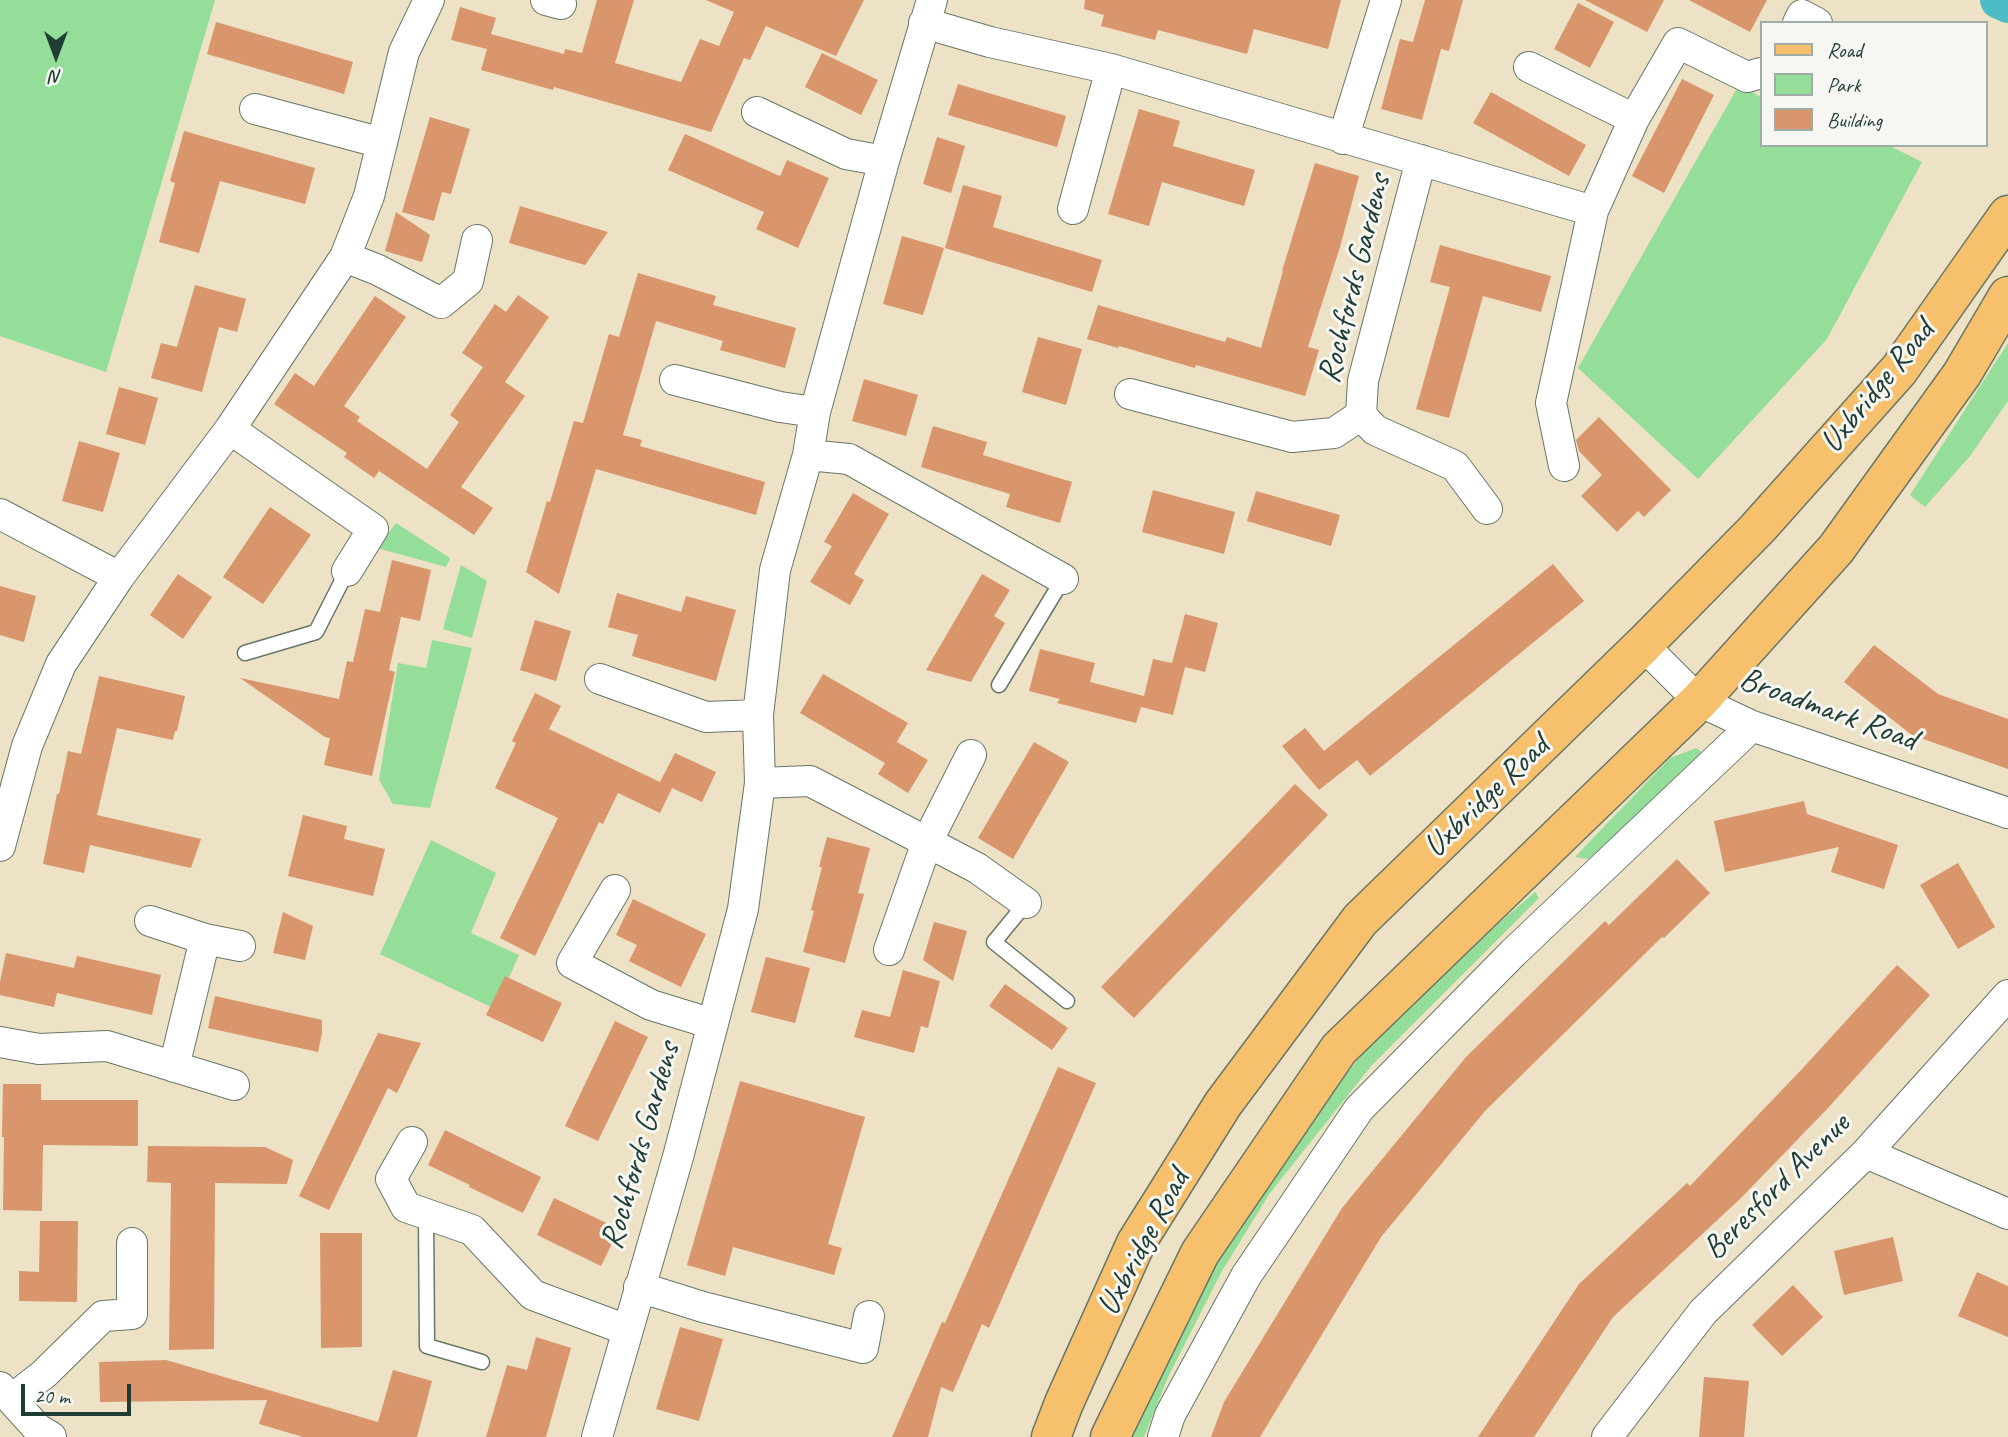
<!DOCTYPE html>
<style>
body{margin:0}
#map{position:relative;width:2008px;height:1437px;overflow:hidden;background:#ede2c5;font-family:Caveat,sans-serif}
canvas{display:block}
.legend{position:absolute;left:1760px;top:21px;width:228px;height:126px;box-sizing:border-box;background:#f6f6f2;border:2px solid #a0aca6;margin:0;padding:9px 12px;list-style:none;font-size:21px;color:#1f3d34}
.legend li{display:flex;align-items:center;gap:14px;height:35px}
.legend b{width:35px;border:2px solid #a0aca6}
.north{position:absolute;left:21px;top:21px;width:70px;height:70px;-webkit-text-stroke:5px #f6f6f2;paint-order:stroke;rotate:180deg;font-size:19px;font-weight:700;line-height:28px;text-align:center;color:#1f3d34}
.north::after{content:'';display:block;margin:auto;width:24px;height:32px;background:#1f3d34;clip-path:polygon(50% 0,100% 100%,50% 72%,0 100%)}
.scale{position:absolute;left:21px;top:1384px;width:110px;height:32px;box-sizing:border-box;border:4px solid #1f3d34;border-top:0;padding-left:9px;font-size:21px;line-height:24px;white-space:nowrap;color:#1f3d34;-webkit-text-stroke:5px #f6f6f2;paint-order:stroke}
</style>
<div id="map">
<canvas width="2008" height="1437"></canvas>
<ul class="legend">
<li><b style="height:9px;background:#f7c06c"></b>Road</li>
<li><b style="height:19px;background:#94de9a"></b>Park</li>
<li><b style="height:19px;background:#d9956b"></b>Building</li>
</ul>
<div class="north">N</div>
<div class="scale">20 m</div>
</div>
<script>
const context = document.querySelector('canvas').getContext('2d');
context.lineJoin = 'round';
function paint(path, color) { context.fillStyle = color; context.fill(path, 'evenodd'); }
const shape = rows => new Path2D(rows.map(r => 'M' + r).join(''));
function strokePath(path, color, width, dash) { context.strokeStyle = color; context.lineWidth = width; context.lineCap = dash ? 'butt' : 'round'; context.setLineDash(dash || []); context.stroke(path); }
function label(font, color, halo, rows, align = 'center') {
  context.font = font + ' Caveat,sans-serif'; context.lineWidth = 6; context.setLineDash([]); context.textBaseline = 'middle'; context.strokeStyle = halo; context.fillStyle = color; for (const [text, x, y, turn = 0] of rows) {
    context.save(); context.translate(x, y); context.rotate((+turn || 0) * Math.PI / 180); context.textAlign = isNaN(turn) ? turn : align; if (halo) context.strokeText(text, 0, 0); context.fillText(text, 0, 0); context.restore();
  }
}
const green = shape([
 [0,0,215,0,106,372,0,336],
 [1739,85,1761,97,1761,145,1888,145,1922,162,1827,339,1698,479,1578,368],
 [2008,343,2008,401,1970,456,1925,507,1910,495],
 [396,523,450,558,446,567,377,548],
 [461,565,487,581,472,638,443,629],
 [432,640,472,648,430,808,393,804,379,780,398,663,426,668],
 [1696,748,1702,752,1688,777,1588,859,1575,857,1670,758],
 [431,840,496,873,471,933,519,955,495,1009,380,954],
 [1535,892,1539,898,1372,1065,1270,1193,1222,1271,1168,1377,1144,1437,1128,1437,1182,1319,1271,1171,1394,1013]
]);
const canal = shape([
 [1999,0,2008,4]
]);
const building = shape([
 [597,0,634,0,615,63,681,82,700,39,719,46,734,12,706,0,864,0,836,56,766,26,750,60,744,58,711,132,554,87,553,90,481,70,487,49,451,40,460,7,496,18,491,34,564,54,565,49,582,53],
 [1085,0,1341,0,1328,49,1254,29,1247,54,1158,30,1155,40,1101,26,1104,15,1084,9],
 [1425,0,1463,0,1449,51,1441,49,1422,120,1381,109,1400,39,1413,42],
 [1585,0,1664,0,1647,32],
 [1689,0,1767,0,1750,32],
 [1578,3,1614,22,1590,68,1554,49],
 [216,22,353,62,344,94,207,54],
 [822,53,878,80,861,115,805,87],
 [1682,79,1714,95,1664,193,1632,176],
 [958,84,1066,116,1057,147,948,115],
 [1491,92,1586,145,1569,176,1473,123],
 [1139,109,1180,121,1173,146,1255,170,1244,206,1162,182,1149,226,1108,214],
 [430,117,470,129,451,194,442,192,434,221,402,212],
 [184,131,315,168,305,204,220,181,199,253,159,242,175,183,170,181],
 [685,134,780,176,787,160,829,178,798,248,756,229,764,212,668,170],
 [937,137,965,146,951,193,923,184],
 [1315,163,1359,176,1340,247,1308,347,1319,350,1305,396,1196,365,1195,368,1119,346,1118,348,1087,339,1098,305,1225,342,1227,337,1261,348,1283,271,1282,271],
 [963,185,1002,196,993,227,1102,260,1092,292,945,248],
 [520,206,608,232,585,265,509,243],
 [396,212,430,235,422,262,385,251],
 [902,236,944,248,923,315,883,304],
 [1440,245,1551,276,1541,312,1483,296,1449,418,1416,409,1450,287,1430,282],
 [638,273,716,296,713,305,796,328,785,368,720,350,723,341,656,321,623,435,642,440,640,446,765,482,756,515,596,469,559,594,526,572,547,501,550,502,574,421,583,423,609,334,619,337],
 [195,285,246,299,237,332,219,327,202,392,151,378,161,343,177,347],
 [518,295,549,317,505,382,525,396,461,487,493,508,474,535,379,471,374,478,344,457,347,453,274,404,295,373,314,386,375,296,406,317,344,406,360,417,357,421,427,469,459,422,450,415,483,367,462,353,495,304,506,312],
 [1038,337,1082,349,1066,405,1022,392],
 [864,379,918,395,906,436,852,421],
 [119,387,158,398,145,445,106,434],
 [1599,417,1671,490,1644,517,1638,511,1617,532,1581,496,1602,475,1579,451,1576,440],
 [933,426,987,442,983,455,1072,482,1060,523,1006,507,1010,494,921,467],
 [79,441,120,453,103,512,62,501],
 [1153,490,1235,512,1224,554,1142,532],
 [1256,491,1340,515,1331,546,1247,521],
 [853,493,889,514,854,574,864,580,850,605,810,582,832,546,824,542],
 [270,507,311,535,263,604,223,577],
 [392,560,431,570,420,621,388,614,401,617,389,670,395,672,372,776,324,765,330,738,325,737,240,678,339,699,347,661,353,662,365,609,380,612],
 [1553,564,1584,601,1370,776,1357,760,1319,790,1282,746,1305,728,1324,751],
 [178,574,212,597,183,639,150,615],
 [982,574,1010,590,994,616,1005,623,971,682,926,670],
 [0,586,36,596,24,642,0,635],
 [617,593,681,612,686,596,736,610,716,681,632,656,638,635,608,627],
 [1185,614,1218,623,1205,672,1185,667,1173,715,1141,707,1136,723,1057,703,1060,699,1029,691,1040,649,1095,663,1090,682,1144,696,1153,659,1172,663],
 [535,620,571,631,556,681,520,670],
 [1874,645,1938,694,2008,719,2008,769,1912,735,1844,682],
 [823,674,908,723,892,750,897,742,928,760,908,793,878,774,885,763,800,713],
 [99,676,185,696,177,731,175,731,173,740,117,728,97,815,201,839,191,868,90,845,84,873,43,864,57,794,59,794,68,751,81,754],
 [535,693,561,706,549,729,660,782,675,753,716,772,702,802,672,788,660,813,618,793,603,824,599,822,535,956,500,938,558,818,495,788,516,743,512,741],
 [1034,742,1069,762,1013,859,978,838],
 [1295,784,1328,815,1134,1018,1101,987],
 [1804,801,1807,814,1898,845,1884,889,1831,872,1839,847,1725,872,1714,821],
 [303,815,347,826,344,839,385,849,373,896,288,876],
 [827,837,870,848,858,893,864,894,845,963,803,952,814,911,811,910,822,867,819,867],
 [1677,859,1710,893,1664,938,1662,937,1485,1111,1381,1237,1260,1437,1211,1437,1224,1402,1342,1208,1466,1057,1605,921,1609,925],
 [1958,863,1995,927,1958,949,1920,885],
 [633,899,706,934,681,987,629,961,637,945,616,935],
 [283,912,313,926,305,960,273,953],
 [934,922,967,931,953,981,923,960],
 [6,953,74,968,77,956,161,975,152,1015,57,993,54,1007,0,995,0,982],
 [766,957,810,968,795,1023,751,1012],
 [1897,965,1930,995,1828,1108,1741,1198,1613,1317,1534,1437,1478,1437,1579,1284,1687,1183,1690,1186,1803,1068],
 [903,970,940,981,928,1028,921,1026,914,1053,854,1037,862,1010,890,1017],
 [505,976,562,1003,543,1042,486,1015],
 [1005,984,1068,1028,1052,1050,989,1006],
 [215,996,322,1020,322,1033,318,1052,208,1028],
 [615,1021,648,1037,598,1141,565,1126],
 [378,1033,421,1043,397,1093,388,1088,329,1210,299,1196],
 [1058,1067,1096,1083,989,1328,982,1324,953,1392,941,1387,928,1437,892,1437,942,1322,945,1323],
 [740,1081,865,1117,828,1244,842,1248,834,1275,733,1247,725,1276,687,1265],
 [3,1084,41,1084,41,1100,138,1100,138,1146,43,1145,42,1211,3,1210,4,1137,2,1137],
 [445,1130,541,1177,523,1213,469,1187,470,1185,428,1165],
 [148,1146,265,1147,293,1160,287,1184,215,1183,214,1349,169,1350,171,1183,147,1182],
 [554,1198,619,1229,601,1266,537,1235],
 [40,1221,78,1221,77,1302,19,1301,19,1271,39,1272],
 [320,1233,362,1233,362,1347,321,1348],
 [1893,1237,1903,1281,1844,1295,1834,1251],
 [1977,1272,2008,1286,2008,1337,1958,1316],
 [1793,1285,1823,1317,1782,1356,1752,1325],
 [680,1327,723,1339,699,1421,656,1409],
 [536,1337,571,1348,546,1437,486,1437,507,1365,527,1370],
 [166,1360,378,1422,393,1370,432,1381,417,1437,303,1437,259,1424,267,1400,100,1402,99,1362],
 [1704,1377,1749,1381,1744,1437,1699,1437]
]);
const lane = shape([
 [245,653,316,632,347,571],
 [999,685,1063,579],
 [1026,903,994,942,1067,1001],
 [426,1214,427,1346,482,1362]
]);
const street = shape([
 [546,0,561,4],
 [924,23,990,42,1111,69,1593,211,1551,403,1564,466],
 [1798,23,1802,15,1817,23],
 [1529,67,1634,119],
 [255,109,382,143],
 [757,112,846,154,884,161],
 [1343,139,1386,0],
 [1421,160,1363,381,1361,415,1375,430,1455,466,1487,509],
 [1073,209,1111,69],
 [1593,211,1634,119,1678,43,1747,77,1761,73],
 [345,257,378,270,441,303,468,281,477,240],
 [675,380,780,407,815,412],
 [1130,394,1292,437,1334,433,1361,415],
 [230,429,373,529,347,571],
 [808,455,849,459,1063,579],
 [0,514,119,577],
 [1643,645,1699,701,1752,726,2008,813],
 [600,679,706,717,758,715],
 [760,783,810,781,977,868,1026,903],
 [0,846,27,746,61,664,119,577,230,429,345,257,369,196,404,52,429,0],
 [615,890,572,963,651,1005,713,1024],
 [150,921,205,939,240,946],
 [889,950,927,842,971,755],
 [0,1042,39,1049,107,1046,234,1085],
 [174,1067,205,939],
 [412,1142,391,1179,406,1207,472,1230,533,1295,627,1330],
 [1866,1153,2008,1214],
 [639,1287,703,1307,863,1348,869,1316],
 [0,1387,38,1429,51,1437],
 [12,1399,44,1374,103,1316,132,1314,132,1243],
 [597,1437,678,1157,743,909,760,783,758,715,775,570,808,455,815,412,884,161,932,0],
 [1163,1437,1170,1415,1246,1276,1359,1109,1513,953,1752,726],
 [1607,1437,1703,1312,1866,1153,2008,995]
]);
const primary = shape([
 [1051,1437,1064,1403,1136,1243,1223,1104,1360,920,1643,645,1757,529,1899,370,2008,215],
 [1110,1437,1200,1253,1339,1049,1699,701,1836,549,1962,374,2008,296]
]);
const streetNames = [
 ["Rochfords Gardens",1355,279,-76],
 ["Uxbridge Road",1878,387,-51],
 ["Broadmark Road",1828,710,20],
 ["Uxbridge Road",1487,797,-44],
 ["Rochfords Gardens",641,1146,-74],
 ["Beresford Avenue",1777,1187,-45],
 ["Uxbridge Road",1144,1243,-62]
];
paint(green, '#94de9a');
strokePath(canal, '#4ebcc6', 38);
paint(building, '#d9956b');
strokePath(lane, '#677767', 17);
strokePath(street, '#677767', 32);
strokePath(primary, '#677767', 41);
strokePath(lane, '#fff', 14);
strokePath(street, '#fff', 30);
strokePath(primary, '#f7c06c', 38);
label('33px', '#1f3d34', '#f6f6f2', streetNames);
</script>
